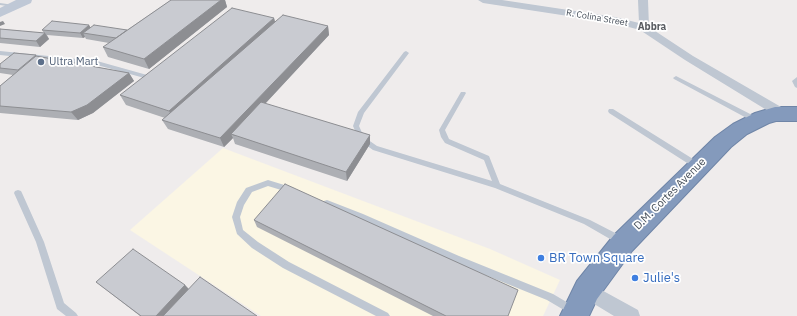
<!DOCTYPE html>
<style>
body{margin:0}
canvas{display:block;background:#efecec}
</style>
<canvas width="797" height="316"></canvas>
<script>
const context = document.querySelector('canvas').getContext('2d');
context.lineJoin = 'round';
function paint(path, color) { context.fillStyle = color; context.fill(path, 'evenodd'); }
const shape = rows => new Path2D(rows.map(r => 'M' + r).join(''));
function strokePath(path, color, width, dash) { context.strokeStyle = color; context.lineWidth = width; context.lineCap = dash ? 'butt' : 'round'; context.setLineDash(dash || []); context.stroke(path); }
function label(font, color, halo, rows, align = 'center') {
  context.font = font + ' "IBM Plex Sans",sans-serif'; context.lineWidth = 3.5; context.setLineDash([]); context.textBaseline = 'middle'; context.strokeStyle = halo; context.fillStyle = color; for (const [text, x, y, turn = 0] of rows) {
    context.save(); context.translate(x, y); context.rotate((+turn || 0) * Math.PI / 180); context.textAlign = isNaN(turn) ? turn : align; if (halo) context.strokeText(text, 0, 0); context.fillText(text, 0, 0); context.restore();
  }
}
const commercial = shape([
 [223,148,490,249,560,280,543,316,261,316,130,230]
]);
const lane = shape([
 [0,3,14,5,16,6,14,7,0,5,0,3],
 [0,51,97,61,147,75,152,72,155,74,148,79,97,65,0,55,0,51],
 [406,51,409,53,364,113,359,126,364,137,377,146,492,181,484,160,445,143,441,137,439,130,461,92,465,92,466,93,445,130,449,139,489,156,500,184,590,220,623,237,624,240,623,243,620,244,617,243,584,224,495,188,373,150,359,140,353,126,358,112,404,52,406,51],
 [676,76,758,118,759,120,756,122,754,122,674,79,673,78,676,76],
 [797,77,797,88,795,87,792,81,797,77],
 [609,109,613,109,701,164,702,166,701,168,695,168,609,113,608,111,609,109],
 [268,180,294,188,295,190,294,192,291,193,268,186,252,192,244,205,240,217,243,230,258,242,289,262,388,313,390,316,376,316,283,268,252,248,237,234,232,217,237,202,246,188,268,180],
 [18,190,21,191,22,193,44,242,64,303,76,313,78,316,66,316,57,309,36,242,14,193,15,191,18,190],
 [327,200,363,214,459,256,553,294,575,307,577,310,575,313,572,315,569,313,547,300,453,262,357,218,324,205,323,203,324,201,327,200]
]);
const street = shape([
 [478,0,502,0,615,17,639,23,638,0,648,0,649,27,693,56,788,111,789,114,788,117,778,117,685,60,640,30,614,23,483,3,478,0],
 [587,282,638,310,640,316,614,316,581,296,578,290,581,284,587,282]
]);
const secondary = shape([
 [16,0,32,0,31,3,0,17,0,8,16,0]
]);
const highway = shape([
 [775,107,797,107,797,121,776,121,769,123,747,134,731,147,632,251,597,299,589,316,560,316,577,281,614,235,715,137,733,124,755,113,775,107]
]);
const wall = shape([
 [171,0,225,0,227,7,149,69,108,57,103,47,109,43,86,39,85,37,83,38,47,35,49,39,40,47,0,43,0,29,44,33,42,30,89,25,90,27,127,30],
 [274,18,275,21,328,26,329,35,265,104,370,135,370,144,347,181,235,144,233,138,224,147,168,129,162,120,165,118,126,105,120,95],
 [37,56,129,73,134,81,93,113,78,120,0,113,0,86,13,75,0,73,0,64],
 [254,220,508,316,433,316,257,227],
 [96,282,185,285,189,289,257,316,140,316]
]);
const shadedWall = shape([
 [221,0,225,0,227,7,149,69,144,59],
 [274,18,276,27,174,121,169,111],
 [3,21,5,24,0,26,0,22],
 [89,25,92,30,83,33,85,37,83,38,80,33],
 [328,26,329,35,235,136,231,134,233,138,224,147,220,138],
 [45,33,49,39,40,47,36,41],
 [129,73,134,81,93,113,78,120,71,112],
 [370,135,370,144,347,181,346,172],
 [185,285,191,292,168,316,156,316]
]);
const building = shape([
 [171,0,221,0,144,59,103,47,171,0],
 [232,8,274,18,169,111,120,95,232,8],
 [283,15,328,26,220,138,162,120,283,15],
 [52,21,89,25,80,33,42,30,52,21],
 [94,25,127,30,116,38,83,33,94,25],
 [0,29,45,33,36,41,0,38,0,29],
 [14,53,36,55,18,70,0,68,0,64,14,53],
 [36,56,129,73,87,105,71,112,0,106,0,86,36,56],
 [261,102,370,135,346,172,231,134,261,102],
 [285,184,518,290,508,316,446,316,254,220,285,184],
 [133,249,185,285,156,316,141,316,96,282,133,249],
 [200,277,257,316,163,316,200,277]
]);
const markers = [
 [41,62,4,"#5c6f8a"],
 [541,258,4,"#3f7fe0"],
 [635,278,4,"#3f7fe0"]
];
const farStreetnames = [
 ["R. Colina Street",597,18,10]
];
const farNeighbourhoodnames = [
 ["Abbra",652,27]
];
const serviceNames = [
 ["Ultra Mart",49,62]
];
const streetNames = [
 ["D.M. Cortes Avenue",670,194,-45]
];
const nearShopnames = [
 ["BR Town Square",549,258],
 ["Julie's",643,278]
];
paint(commercial, '#fbf6e4');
strokePath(highway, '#6f85a7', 2);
paint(lane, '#bfc7d2');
paint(street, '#bfc7d2');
paint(secondary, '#bfc8d6');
paint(highway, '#849abc');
paint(wall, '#adafb4');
paint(shadedWall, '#8d8e92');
paint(building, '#c9cbd1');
strokePath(building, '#8d8e92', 1);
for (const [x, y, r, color] of markers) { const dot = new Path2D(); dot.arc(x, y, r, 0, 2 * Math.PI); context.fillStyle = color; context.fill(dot); strokePath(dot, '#fff', 1.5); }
label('9px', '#454e59', '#fff', farStreetnames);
label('bold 10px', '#595c61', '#fff', farNeighbourhoodnames);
label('11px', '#4e5e75', '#fff', serviceNames, 'left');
label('11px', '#454e59', '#fff', streetNames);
label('13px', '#366cbe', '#fff', nearShopnames, 'left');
</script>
